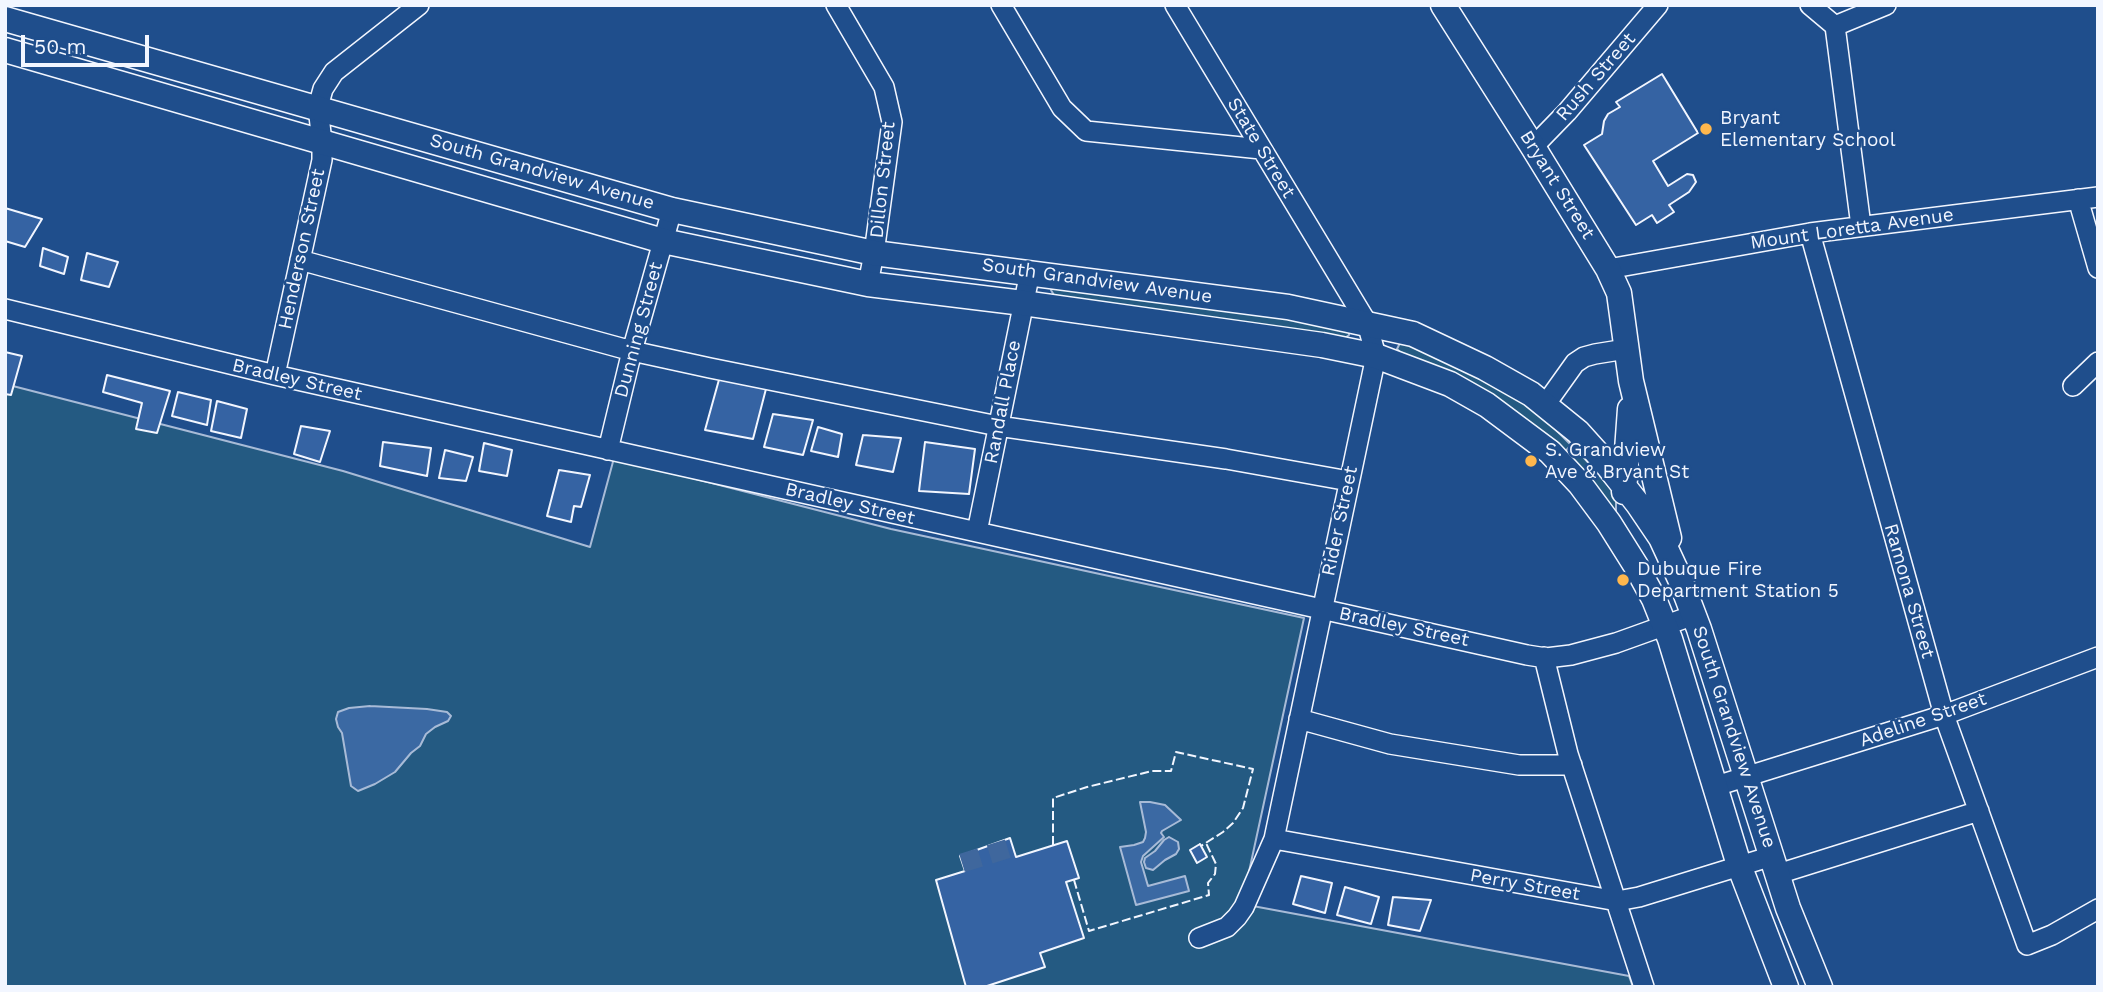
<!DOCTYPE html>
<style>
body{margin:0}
#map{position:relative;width:2103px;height:992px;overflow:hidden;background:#1f4e8c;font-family:"Work Sans",sans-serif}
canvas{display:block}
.frame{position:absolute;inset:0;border:7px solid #f2f6ff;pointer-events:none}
.scale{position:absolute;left:21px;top:35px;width:128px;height:32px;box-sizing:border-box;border:4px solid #f2f6ff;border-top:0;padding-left:9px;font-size:21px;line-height:24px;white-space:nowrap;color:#f2f6ff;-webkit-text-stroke:5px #1f4e8c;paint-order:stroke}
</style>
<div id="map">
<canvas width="2103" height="992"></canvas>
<div class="frame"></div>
<div class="scale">50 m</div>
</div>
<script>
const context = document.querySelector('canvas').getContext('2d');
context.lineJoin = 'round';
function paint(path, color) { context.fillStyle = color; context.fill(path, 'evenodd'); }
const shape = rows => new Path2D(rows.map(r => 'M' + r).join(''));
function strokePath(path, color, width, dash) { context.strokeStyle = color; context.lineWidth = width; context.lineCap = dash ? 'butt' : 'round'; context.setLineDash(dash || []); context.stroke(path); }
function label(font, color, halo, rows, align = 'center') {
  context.font = font + ' "Work Sans",sans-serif'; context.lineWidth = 5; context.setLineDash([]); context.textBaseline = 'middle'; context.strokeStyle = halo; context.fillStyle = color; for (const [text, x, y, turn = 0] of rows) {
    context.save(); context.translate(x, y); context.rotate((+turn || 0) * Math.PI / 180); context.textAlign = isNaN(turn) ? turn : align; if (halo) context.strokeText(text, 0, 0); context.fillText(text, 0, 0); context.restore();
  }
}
const green = shape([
 [1053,287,1242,310,1349,330,1349,335,1345,338,1055,297,1051,290,1053,287],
 [1400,343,1404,343,1451,361,1521,401,1550,424,1571,445,1563,454,1401,353,1397,349,1400,343],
 [5,384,343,471,590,547,614,458,891,529,1304,618,1242,904,1629,976,1633,987,5,987,5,384],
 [1578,451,1613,491,1616,497,1616,513,1570,459,1578,451]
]);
const water = shape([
 [370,706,427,709,447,712,451,716,448,721,435,727,426,734,420,746,411,753,395,772,375,784,358,791,351,786,342,733,338,727,336,719,338,712,349,708,370,706],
 [1140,802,1150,802,1165,805,1181,820,1162,831,1161,833,1164,837,1143,856,1141,862,1148,886,1185,876,1189,891,1136,905,1120,847,1134,845,1143,842,1145,838,1146,832,1140,802],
 [1169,837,1178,842,1179,849,1176,854,1165,860,1153,870,1146,868,1144,862,1145,858,1155,851,1164,840,1169,837]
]);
const building = shape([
 [1662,74,1698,133,1653,161,1668,186,1687,174,1693,175,1696,182,1689,192,1669,205,1674,212,1657,223,1652,215,1636,225,1584,145,1602,134,1604,121,1608,114,1620,107,1616,102,1662,74],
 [5,208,42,219,25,247,5,241,5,208],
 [43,248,68,257,64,274,40,266,43,248],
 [87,253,118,262,109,287,81,280,87,253],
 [5,352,22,356,11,395,5,394,5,352],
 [107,375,170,391,157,433,136,429,142,403,103,392,107,375],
 [720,376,767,385,753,439,705,430,720,376],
 [178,392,211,400,207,425,172,416,178,392],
 [217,401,247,409,241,438,211,431,217,401],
 [773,414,813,420,803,455,764,447,773,414],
 [301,426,330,431,320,462,294,454,301,426],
 [818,427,842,434,838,457,811,451,818,427],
 [863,435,901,438,893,472,856,465,863,435],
 [383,442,431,448,427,476,380,466,383,442],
 [925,442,975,449,969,494,919,491,925,442],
 [484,443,512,450,507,476,479,471,484,443],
 [445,450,473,457,466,481,439,478,445,450],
 [559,470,590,475,581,507,574,506,571,522,547,516,559,470],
 [1010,838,1016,857,1067,841,1079,878,1066,882,1084,938,1040,953,1045,967,984,987,966,987,936,880,965,871,960,856,1010,838],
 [1200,844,1207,857,1197,863,1190,850,1200,844],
 [1301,876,1332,883,1325,913,1293,904,1301,876],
 [1345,887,1379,897,1371,924,1337,915,1345,887],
 [1393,897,1431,900,1420,931,1388,925,1393,897]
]);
const minorTunnel = shape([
 [962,863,1013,847]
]);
const minor = shape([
 [836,5,884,87,892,122,874,253,868,284],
 [1001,5,1062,108,1086,131,1261,149],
 [1175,5,1367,323,1376,356,1274,839,1244,907,1237,917,1227,927,1199,938],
 [1810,5,1835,26,1861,226],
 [1835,26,1886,5],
 [1533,147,1567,112,1658,5],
 [2078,199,2098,268],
 [1810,233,1944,715,2027,945,2052,935,2098,909],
 [300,260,632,351,710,368,998,426,1226,459,1349,481],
 [1608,269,1810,233,2098,197],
 [5,309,275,375,1527,655,1546,658,1571,655,1616,643,1694,615],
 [275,375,322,160,322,142,318,107,323,89,334,72,419,5],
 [2073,386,2098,362],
 [1545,405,1575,363,1584,357,1595,354,1626,349],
 [608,450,632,351,672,210],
 [977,532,1030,272],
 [1544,657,1568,754,1644,987],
 [1299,719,1390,744,1519,765,1572,765],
 [1716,786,1944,715,2098,657],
 [1274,839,1617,901,1639,897,1772,856],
 [1778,874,1979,811]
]);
const major = shape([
 [1443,5,1533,147,1608,269,1619,293,1631,381,1669,538],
 [5,19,672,210,874,253,1288,307,1413,334,1485,368,1531,394,1578,432,1605,462,1638,504,1661,538,1680,579,1699,629,1788,908,1820,987],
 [5,50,663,241,868,284,1023,303,1322,345,1376,356,1450,384,1487,405,1550,452,1580,484,1609,523,1636,566,1654,599,1670,639,1739,865,1786,987],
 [1624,492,1630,409]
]);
const fence = shape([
 [1053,845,1053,798,1087,787,1152,771,1171,771,1176,752,1253,769,1243,808,1233,823,1223,832,1201,846],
 [1074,880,1089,931,1209,895,1208,883,1215,874,1216,864,1206,843]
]);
const markers = [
 [1706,129,7,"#ffb74d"],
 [1531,461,7,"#ffb74d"],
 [1623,580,7,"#ffb74d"]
];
const streetNames = [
 ["Rush Street",1596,77,-49],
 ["State Street",1261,148,59],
 ["South Grandview Avenue",542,172,16],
 ["Dillon Street",883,180,-84],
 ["Bryant Street",1557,185,58],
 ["Mount Loretta Avenue",1852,229,-8],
 ["Henderson Street",302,249,-78],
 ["South Grandview Avenue",1097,281,8],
 ["Dunning Street",639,330,-75],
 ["Bradley Street",297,380,13],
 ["Randall Place",1003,402,-79],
 ["Bradley Street",850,504,13],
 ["Rider Street",1340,521,-78],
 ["Ramona Street",1909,591,74],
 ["Bradley Street",1404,627,12],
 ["Adeline Street",1923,720,-19],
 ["South Grandview Avenue",1734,737,72],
 ["Perry Street",1525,885,10]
];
const poiNames = [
 ["Bryant",1720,118],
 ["Elementary School",1720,140],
 ["S. Grandview",1545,450],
 ["Ave & Bryant St",1545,472],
 ["Dubuque Fire",1637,569],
 ["Department Station 5",1637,591]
];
paint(green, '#245a82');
strokePath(green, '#a8bbd7', 2);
paint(water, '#3b69a3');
strokePath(water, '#a8bbd7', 2);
paint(building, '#3563a3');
strokePath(building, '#f2f6ff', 2);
strokePath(minorTunnel, '#3f679d', 19, [19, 10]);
strokePath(minor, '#f2f6ff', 22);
strokePath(major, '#f2f6ff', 27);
strokePath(minor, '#1f4e8c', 19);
strokePath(major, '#1f4e8c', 24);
strokePath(fence, '#f2f6ff', 2, [9, 3.5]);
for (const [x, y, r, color] of markers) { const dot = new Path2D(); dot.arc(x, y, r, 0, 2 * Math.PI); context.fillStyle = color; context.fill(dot); strokePath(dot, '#1f4e8c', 2.5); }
label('19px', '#f2f6ff', '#1f4e8c', streetNames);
label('19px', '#f2f6ff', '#1f4e8c', poiNames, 'left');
</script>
